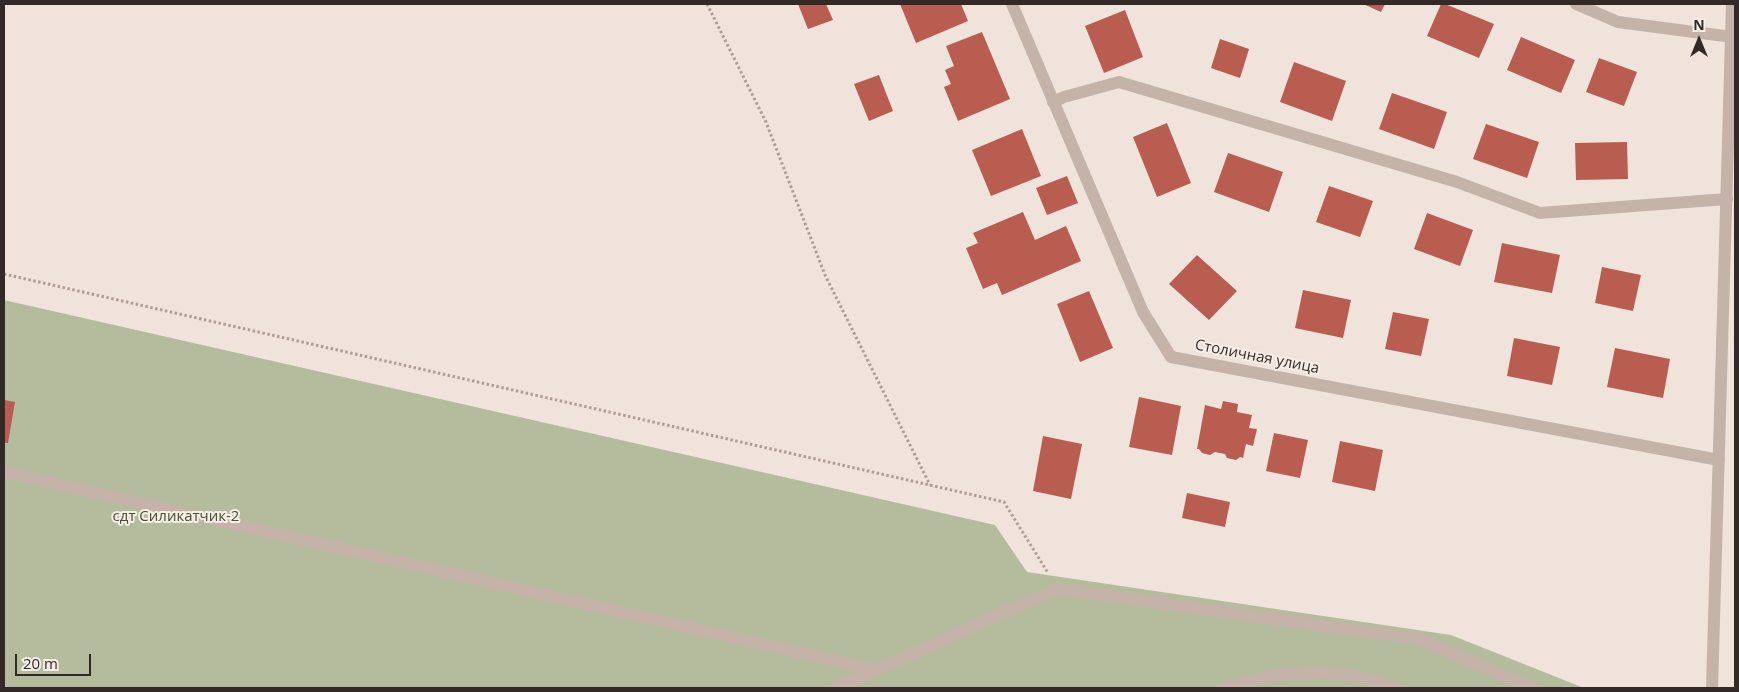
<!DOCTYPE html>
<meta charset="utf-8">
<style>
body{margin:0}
#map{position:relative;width:1739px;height:692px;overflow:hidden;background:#efe3dc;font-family:"Open Sans",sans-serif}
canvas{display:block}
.frame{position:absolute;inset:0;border:5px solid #332a28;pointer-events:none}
.north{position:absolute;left:1674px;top:15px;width:50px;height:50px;-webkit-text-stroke:4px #f7eee7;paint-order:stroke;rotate:0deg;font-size:14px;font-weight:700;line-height:20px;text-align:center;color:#332a28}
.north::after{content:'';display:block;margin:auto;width:18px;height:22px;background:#332a28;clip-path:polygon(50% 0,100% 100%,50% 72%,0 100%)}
.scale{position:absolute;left:15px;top:654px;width:76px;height:22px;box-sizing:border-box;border:2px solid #332a28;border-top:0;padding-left:6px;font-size:15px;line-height:18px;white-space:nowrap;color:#332a28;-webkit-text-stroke:4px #f7eee7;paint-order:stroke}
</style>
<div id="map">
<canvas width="1739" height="692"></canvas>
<div class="frame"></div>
<div class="north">N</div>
<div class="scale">20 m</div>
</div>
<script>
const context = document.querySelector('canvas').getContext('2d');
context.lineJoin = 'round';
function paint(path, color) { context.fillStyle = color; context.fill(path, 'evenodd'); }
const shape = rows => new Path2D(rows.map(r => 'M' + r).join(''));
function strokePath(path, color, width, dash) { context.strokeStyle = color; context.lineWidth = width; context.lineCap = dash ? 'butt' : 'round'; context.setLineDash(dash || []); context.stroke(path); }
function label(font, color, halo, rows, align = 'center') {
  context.font = font + ' "Open Sans",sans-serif'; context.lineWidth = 4; context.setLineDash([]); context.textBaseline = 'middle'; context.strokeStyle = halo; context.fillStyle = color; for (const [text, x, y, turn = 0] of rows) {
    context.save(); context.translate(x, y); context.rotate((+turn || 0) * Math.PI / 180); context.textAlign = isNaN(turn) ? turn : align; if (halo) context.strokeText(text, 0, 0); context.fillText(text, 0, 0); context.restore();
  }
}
const green = shape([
 [4,300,995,525,1027,572,1451,635,1584,688,4,688]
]);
const building = shape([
 [798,4,826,4,833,20,808,29],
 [900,4,961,4,968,21,916,43],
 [1363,4,1385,4,1381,12],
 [1441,4,1445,4,1494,24,1479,58,1427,36],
 [1125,10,1143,57,1104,73,1085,26],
 [982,32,1010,99,958,121,944,87,951,84,945,70,954,66,946,46],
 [1521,37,1575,60,1561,93,1507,70],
 [1220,39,1249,49,1240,78,1211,68],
 [1599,58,1637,72,1624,106,1586,92],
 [1294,62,1346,81,1332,121,1280,102],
 [879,75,893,111,869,121,854,84],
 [1392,93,1447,112,1434,149,1379,129],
 [1167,123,1191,183,1157,197,1133,137],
 [1486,124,1539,142,1527,178,1473,159],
 [1022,129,1041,176,991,196,972,150],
 [1627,142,1628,179,1576,180,1575,143],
 [1228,153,1283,172,1269,212,1214,192],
 [1067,176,1078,203,1047,215,1036,188],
 [1329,186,1373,201,1360,237,1316,222],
 [1023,212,1035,240,1066,226,1081,261,1002,295,997,283,983,289,966,248,978,243,973,233],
 [1427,213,1473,230,1460,266,1414,249],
 [1502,243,1560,255,1552,293,1494,282],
 [1197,255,1237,291,1209,320,1169,284],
 [1602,267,1641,275,1633,311,1595,303],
 [1303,290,1351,300,1343,338,1295,328],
 [1089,291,1113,348,1080,362,1057,304],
 [1393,312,1429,319,1421,356,1385,349],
 [1514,338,1560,347,1552,385,1507,376],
 [1615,348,1670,359,1663,398,1607,387],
 [1139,397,1181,406,1172,455,1129,447],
 [4,400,15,402,8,443,4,443],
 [1223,401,1238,404,1237,412,1252,415,1249,428,1257,429,1253,446,1246,444,1243,458,1240,457,1236,460,1227,458,1225,454,1215,452,1210,455,1202,453,1199,449,1197,449,1205,405,1221,409],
 [1274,433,1308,440,1300,478,1266,471],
 [1043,436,1082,444,1071,499,1033,491],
 [1340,441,1383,450,1375,491,1332,482],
 [1187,493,1230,502,1225,527,1182,518]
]);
const path = shape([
 [707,4,766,122,825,275,930,485],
 [4,274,1004,502,1048,573]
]);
const lane = shape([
 [1053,102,1064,97,1119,82,1457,182,1540,213,1727,199],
 [1223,688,1266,677,1311,672,1337,673,1364,678,1397,688]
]);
const street = shape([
 [1012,4,1143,312,1171,357,1719,460],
 [1576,4,1618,22,1732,37],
 [4,472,877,670],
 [836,688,1057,589,1419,639,1533,688],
 [1712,688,1732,4]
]);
const streetNames = [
 ["Столичная улица",1257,357,11]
];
const parkNames = [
 ["сдт Силикатчик-2",176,517]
];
paint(green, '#b5bc9d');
paint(building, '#b85d50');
strokePath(path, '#b19d93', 3, [2.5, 2.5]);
strokePath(lane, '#c5b3a9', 12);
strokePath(street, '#c5b3a9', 12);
label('15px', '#332a28', '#f7eee7', streetNames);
label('15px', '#464f2f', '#f7eee7', parkNames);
</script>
